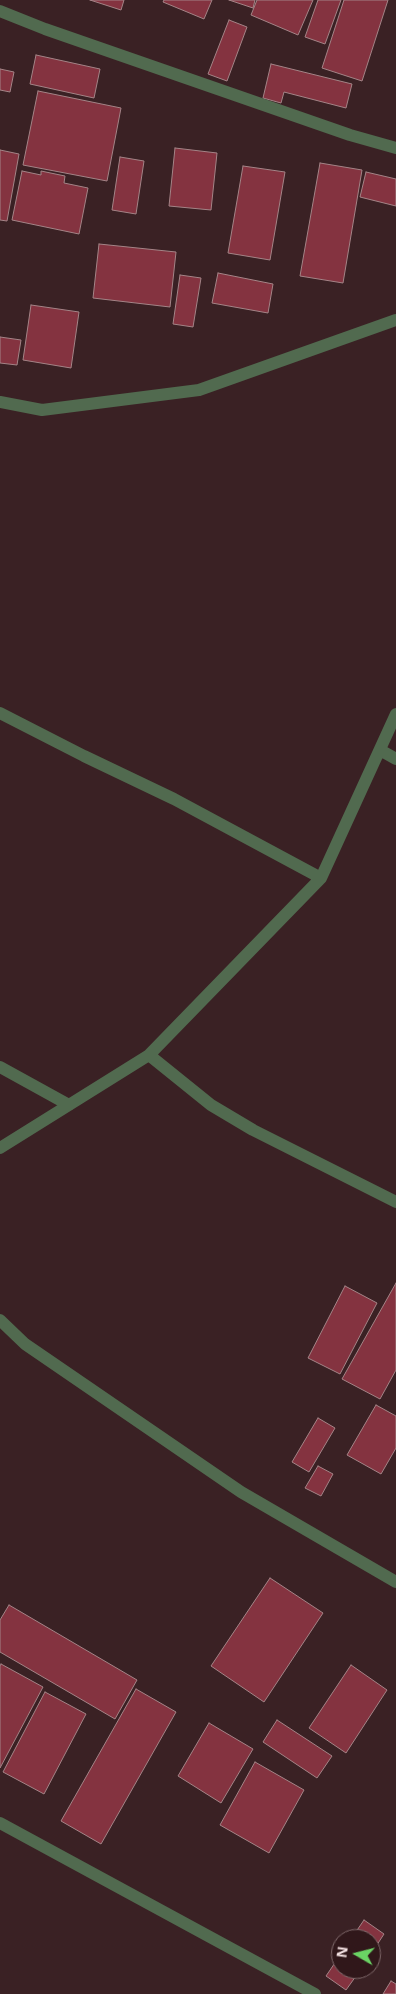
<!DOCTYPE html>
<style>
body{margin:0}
#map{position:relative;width:396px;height:1994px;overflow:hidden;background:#3a2124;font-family:"Noto Sans",sans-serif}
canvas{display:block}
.north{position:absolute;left:331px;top:1929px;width:50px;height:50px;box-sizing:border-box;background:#30171a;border:1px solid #7f696b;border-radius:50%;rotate:278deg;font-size:14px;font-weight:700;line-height:20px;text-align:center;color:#f5e3e4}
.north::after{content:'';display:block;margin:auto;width:18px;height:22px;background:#6ad364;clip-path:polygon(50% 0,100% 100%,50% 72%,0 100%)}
</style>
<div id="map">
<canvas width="396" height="1994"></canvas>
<div class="north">N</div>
</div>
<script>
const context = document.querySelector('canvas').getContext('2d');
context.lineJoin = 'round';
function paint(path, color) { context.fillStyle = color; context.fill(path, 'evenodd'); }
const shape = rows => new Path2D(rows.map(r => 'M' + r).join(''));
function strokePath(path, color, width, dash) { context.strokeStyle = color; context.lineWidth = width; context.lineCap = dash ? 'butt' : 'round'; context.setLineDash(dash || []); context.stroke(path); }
const building = shape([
 [90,0,124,0,121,10,90,0],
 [164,0,212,0,204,19,163,2,164,0],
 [229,0,255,0,253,8,229,0],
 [257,0,313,0,298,35,251,15,257,0],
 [318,0,341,0,325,44,305,37,318,0],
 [344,0,388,0,362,81,322,68,344,0],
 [229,20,247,27,227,81,208,74,229,20],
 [36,55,100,69,94,98,30,84,36,55],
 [271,64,352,84,346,108,284,92,281,103,263,98,271,64],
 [0,69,14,72,10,92,0,90,0,69],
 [38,91,121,108,107,181,23,165,38,91],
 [175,148,217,153,211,210,169,206,175,148],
 [0,150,19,154,7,221,0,220,0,150],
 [120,157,144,161,136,214,112,210,120,157],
 [320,163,362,170,343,283,300,276,320,163],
 [243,166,285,172,270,260,228,253,243,166],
 [22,171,41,175,41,171,65,176,64,183,88,188,79,234,12,220,22,171],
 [366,172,396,179,396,206,360,197,366,172],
 [99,244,176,252,170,307,93,298,99,244],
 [218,273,273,284,268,313,212,303,218,273],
 [180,275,201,278,193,327,173,324,180,275],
 [31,305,79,312,71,368,23,360,31,305],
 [0,337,21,340,17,365,0,363,0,337],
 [396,1283,396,1370,380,1399,342,1379,396,1283],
 [345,1286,377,1303,340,1374,308,1358,345,1286],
 [376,1405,396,1416,396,1448,381,1474,347,1455,376,1405],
 [318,1418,335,1428,309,1472,292,1462,318,1418],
 [318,1466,333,1474,321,1496,305,1488,318,1466],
 [270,1578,323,1613,264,1702,211,1666,270,1578],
 [9,1605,137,1680,115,1719,0,1652,0,1620,9,1605],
 [1,1664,43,1687,0,1768,0,1666,1,1664],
 [351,1665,387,1690,346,1753,309,1728,351,1665],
 [136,1689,176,1712,101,1844,61,1821,136,1689],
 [45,1692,86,1714,44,1794,3,1772,45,1692],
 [277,1720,332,1756,317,1778,263,1742,277,1720],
 [209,1723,253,1749,221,1803,178,1776,209,1723],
 [255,1762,304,1790,269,1853,220,1825,255,1762],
 [364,1920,384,1934,371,1954,371,1939,351,1939,364,1920],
 [341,1954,341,1969,361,1969,346,1990,326,1976,341,1954],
 [391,1981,396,1984,396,1994,383,1994,391,1981]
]);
const minor = shape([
 [0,11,45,29,350,135,396,148],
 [0,402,42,410,199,390,396,320],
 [0,713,84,756,174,799,321,878],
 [380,750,396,759],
 [149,1055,211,1105,253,1130,396,1202],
 [0,1067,69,1105],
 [0,1148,149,1055,321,878,396,714],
 [0,1320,25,1344,241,1492,396,1582],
 [0,1823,315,1994]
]);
paint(building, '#843340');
strokePath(building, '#a48487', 1);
strokePath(minor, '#516a4f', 12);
</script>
